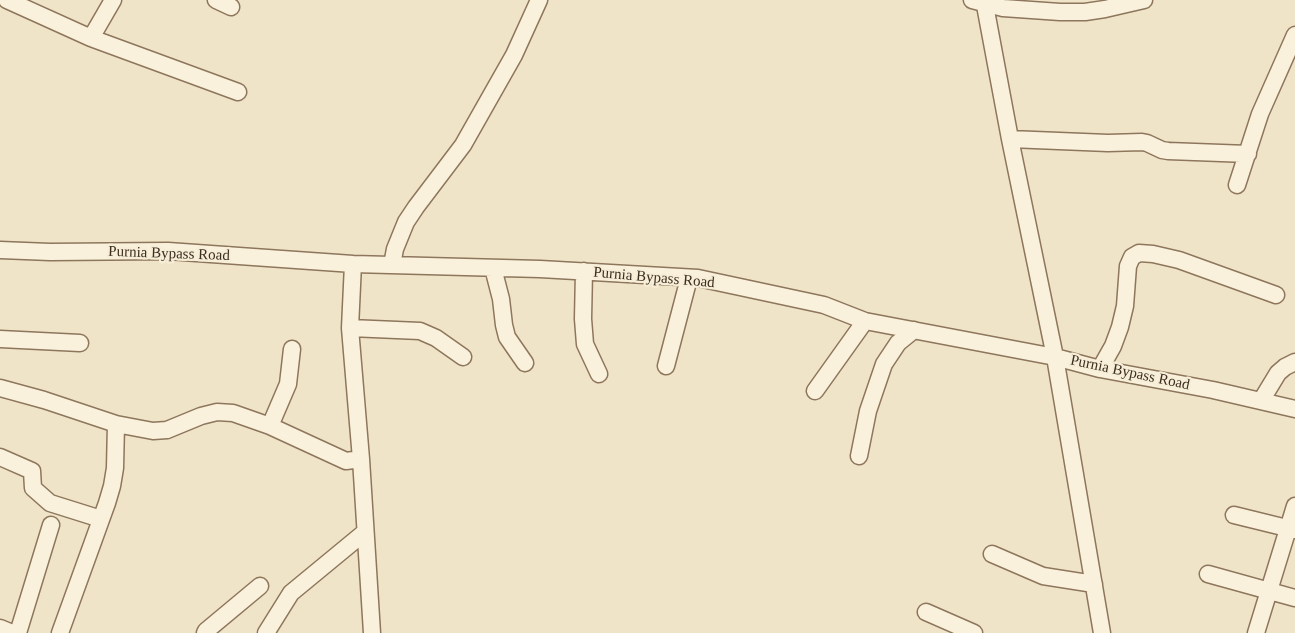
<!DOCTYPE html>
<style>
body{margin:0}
canvas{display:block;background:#f0e4c8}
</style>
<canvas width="1295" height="633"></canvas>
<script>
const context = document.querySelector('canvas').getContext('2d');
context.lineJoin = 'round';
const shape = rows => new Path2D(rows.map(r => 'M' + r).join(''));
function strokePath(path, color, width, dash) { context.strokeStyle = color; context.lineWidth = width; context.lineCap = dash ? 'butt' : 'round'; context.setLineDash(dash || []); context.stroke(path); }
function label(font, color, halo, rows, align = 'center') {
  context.font = font + ' Georgia,serif'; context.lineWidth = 4.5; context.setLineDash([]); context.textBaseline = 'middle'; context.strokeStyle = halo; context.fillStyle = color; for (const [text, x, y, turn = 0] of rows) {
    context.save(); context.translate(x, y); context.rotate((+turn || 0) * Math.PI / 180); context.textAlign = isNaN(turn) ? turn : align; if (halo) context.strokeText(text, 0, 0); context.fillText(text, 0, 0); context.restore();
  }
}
const minor = shape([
 [7,0,91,38,238,92],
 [216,0,231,7],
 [972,0,1003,8,1060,12,1085,12,1105,9,1144,0],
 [984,0,1010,139,1055,357,1102,633],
 [91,38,113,0],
 [1010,139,1108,143,1142,142,1147,143,1162,150,1168,151,1248,154],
 [1237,185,1260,114,1295,35],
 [0,250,50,252,168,251,353,264,540,269,698,278,824,305,865,321,1055,357,1100,369,1213,390,1295,409],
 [353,264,350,328,361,459,372,633],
 [392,265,395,249,406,222,416,207,463,145,514,55,539,0],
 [493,268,501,299,504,325,507,337,525,363],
 [584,271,583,319,585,344,599,374],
 [350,328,420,331,436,338,463,357],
 [0,339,80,343],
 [666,366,689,278],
 [1100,369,1113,346,1120,327,1125,306,1128,266,1132,257,1139,253,1153,254,1179,260,1276,295],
 [0,388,44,400,116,424,153,431,167,430,201,416,217,412,233,413,270,426,346,461,361,459],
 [815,391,865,321],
 [1261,401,1278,373,1285,367,1295,362],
 [270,426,288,384,292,349],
 [859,456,868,411,884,364,898,343,914,330],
 [0,457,32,471,33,488,50,503,101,519],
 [1234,515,1295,530],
 [992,554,1043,576,1094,584],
 [1208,574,1295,598],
 [926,612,974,633],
 [0,628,12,633],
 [18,633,51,525],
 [60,633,107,503,112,486,115,468,116,424],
 [205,633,206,631,260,586],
 [266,633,291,593,365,532],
 [1256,633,1295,506]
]);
const streetNames = [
 ["Purnia Bypass Road",169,254,2],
 ["Purnia Bypass Road",654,278,5],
 ["Purnia Bypass Road",1130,373,12]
];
strokePath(minor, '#8d765c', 19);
strokePath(minor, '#faf1dc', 16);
label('15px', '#3d2e20', '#f7eed8', streetNames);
</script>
